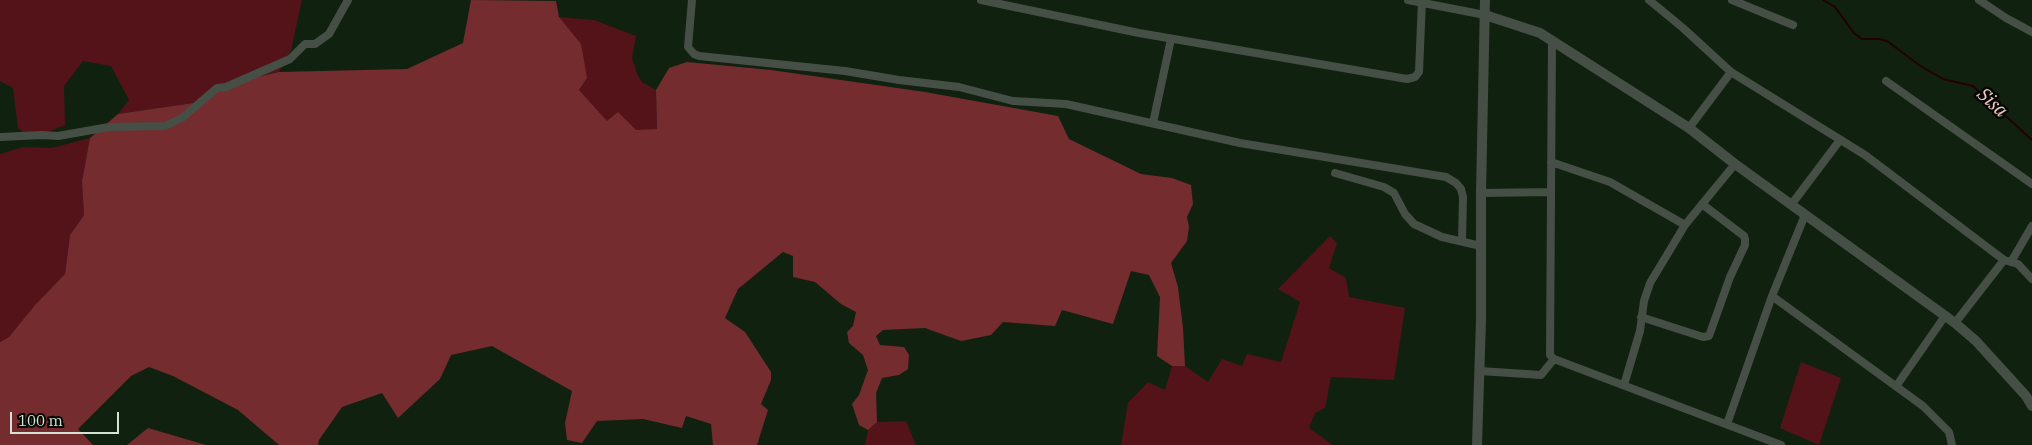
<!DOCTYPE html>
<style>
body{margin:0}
#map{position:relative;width:2032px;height:445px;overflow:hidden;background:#102110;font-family:"IBM Plex Serif",serif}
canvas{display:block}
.scale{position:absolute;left:10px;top:412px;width:109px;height:22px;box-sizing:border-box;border:2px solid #d6e1d5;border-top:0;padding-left:6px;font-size:15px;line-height:18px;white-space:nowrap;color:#d6e1d5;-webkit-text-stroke:4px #040903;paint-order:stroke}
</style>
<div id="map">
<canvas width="2032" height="445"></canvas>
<div class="scale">100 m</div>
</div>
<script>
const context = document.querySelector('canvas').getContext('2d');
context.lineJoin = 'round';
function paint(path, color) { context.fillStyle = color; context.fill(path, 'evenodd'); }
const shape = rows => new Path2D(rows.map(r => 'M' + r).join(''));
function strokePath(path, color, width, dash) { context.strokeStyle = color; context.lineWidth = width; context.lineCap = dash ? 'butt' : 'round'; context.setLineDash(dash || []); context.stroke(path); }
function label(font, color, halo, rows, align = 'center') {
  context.font = font + ' "IBM Plex Serif",serif'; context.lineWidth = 5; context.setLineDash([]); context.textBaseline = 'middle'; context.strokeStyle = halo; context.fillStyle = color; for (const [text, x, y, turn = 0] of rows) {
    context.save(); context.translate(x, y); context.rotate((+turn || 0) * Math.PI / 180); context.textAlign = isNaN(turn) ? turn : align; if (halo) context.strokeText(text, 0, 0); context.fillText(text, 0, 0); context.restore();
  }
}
const green = shape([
 [0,0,302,0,291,50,279,72,227,84,193,103,118,114,129,100,111,66,83,61,64,86,65,125,31,139,18,128,13,88,0,81],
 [558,17,594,20,636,36,632,58,638,76,642,82,656,90,657,130,636,130,607,122,579,90,587,78],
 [90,138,82,181,84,215,70,235,65,274,35,305,9,337,0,342,0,154,23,147,51,148],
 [1330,236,1337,243,1329,268,1346,278,1349,297,1405,308,1394,380,1331,377,1325,408,1315,413,1309,428,1333,445,1121,445,1128,403,1148,382,1165,390,1172,366,1185,366,1208,382,1222,359,1242,366,1247,354,1281,362,1300,302,1278,289],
 [1801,362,1841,378,1819,445,1780,428],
 [906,421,916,445,865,445,868,430,877,422]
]);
const forest = shape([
 [471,0,556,1,559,17,581,44,587,78,579,90,607,121,618,112,636,130,657,129,656,90,669,68,687,62,771,70,925,92,1058,116,1069,139,1141,174,1172,178,1191,185,1193,204,1187,217,1189,227,1187,241,1171,263,1178,287,1183,328,1185,366,1172,366,1157,356,1160,297,1149,275,1131,271,1113,324,1062,310,1055,326,1003,322,991,335,961,341,925,328,883,330,876,336,880,345,904,347,909,355,908,369,899,375,882,378,876,393,877,422,868,430,859,425,852,404,859,395,868,370,863,355,849,343,847,332,853,326,856,312,841,304,815,282,793,277,793,256,783,252,738,289,725,318,745,332,771,372,771,380,761,404,768,410,757,445,713,445,711,424,686,416,682,428,643,419,597,421,582,443,567,440,565,423,572,391,492,346,451,355,440,379,398,418,382,393,342,407,319,440,318,445,279,445,238,410,173,376,149,367,131,376,78,429,93,445,0,445,0,342,9,337,35,305,65,274,70,235,84,215,82,181,90,138,118,114,193,103,227,84,279,72,407,69,463,43],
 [148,428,206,445,127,445]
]);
const stream = shape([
 [1823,0,1835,7,1854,33,1862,39,1879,39,1887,41,1919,65,1943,79,1973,86,2032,140]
]);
const minor = shape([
 [692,0,688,47,694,54,699,56,845,71,899,80,959,87,1013,101,1066,104,1240,143,1446,177,1456,183,1461,189,1463,197,1462,241],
 [981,0,1139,33,1407,79,1415,77,1419,72,1422,0],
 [1408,0,1485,15],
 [1649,0,1683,28,1731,72,1865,155,2004,260,2018,264,2032,279],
 [1732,0,1793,25],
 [1979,0,2006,18,2032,32],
 [1552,40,1550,355,1554,359,1781,445],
 [1886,81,2032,184],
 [1153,123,1171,39],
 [1689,128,1731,72],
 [0,137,42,135,58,136,109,127,165,126,182,118,217,88,226,87,290,59,305,44,315,44,329,34,348,0],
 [1551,162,1610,182,1685,225],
 [1335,173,1384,187,1394,193,1405,214,1414,224,1442,237,1481,246],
 [1481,193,1551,192],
 [1791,205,1840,140],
 [2011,262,2032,226],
 [1772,296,1923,406,1949,432,1952,445],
 [1641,317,1703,337,1709,336,1730,277,1745,245,1745,239,1744,236,1702,204],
 [1955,323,2004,260],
 [1480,371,1541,375,1554,359],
 [1624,385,1640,331,1644,301,1650,283,1685,225,1735,164],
 [1897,385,1945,316],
 [1727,424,1772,296,1805,215]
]);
const tertiary = shape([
 [1485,15,1540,33,1689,128,1735,164,1955,323,1976,341,2026,396,2032,406],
 [1477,445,1481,320,1481,193,1485,0]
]);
const waterNames = [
 ["Sisa",1992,103,42]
];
paint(green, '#531319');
paint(forest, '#742c2f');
strokePath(stream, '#220104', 2);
strokePath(minor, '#464f46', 8);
strokePath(tertiary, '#464f46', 10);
label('italic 19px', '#f6c8c6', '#040903', waterNames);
</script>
